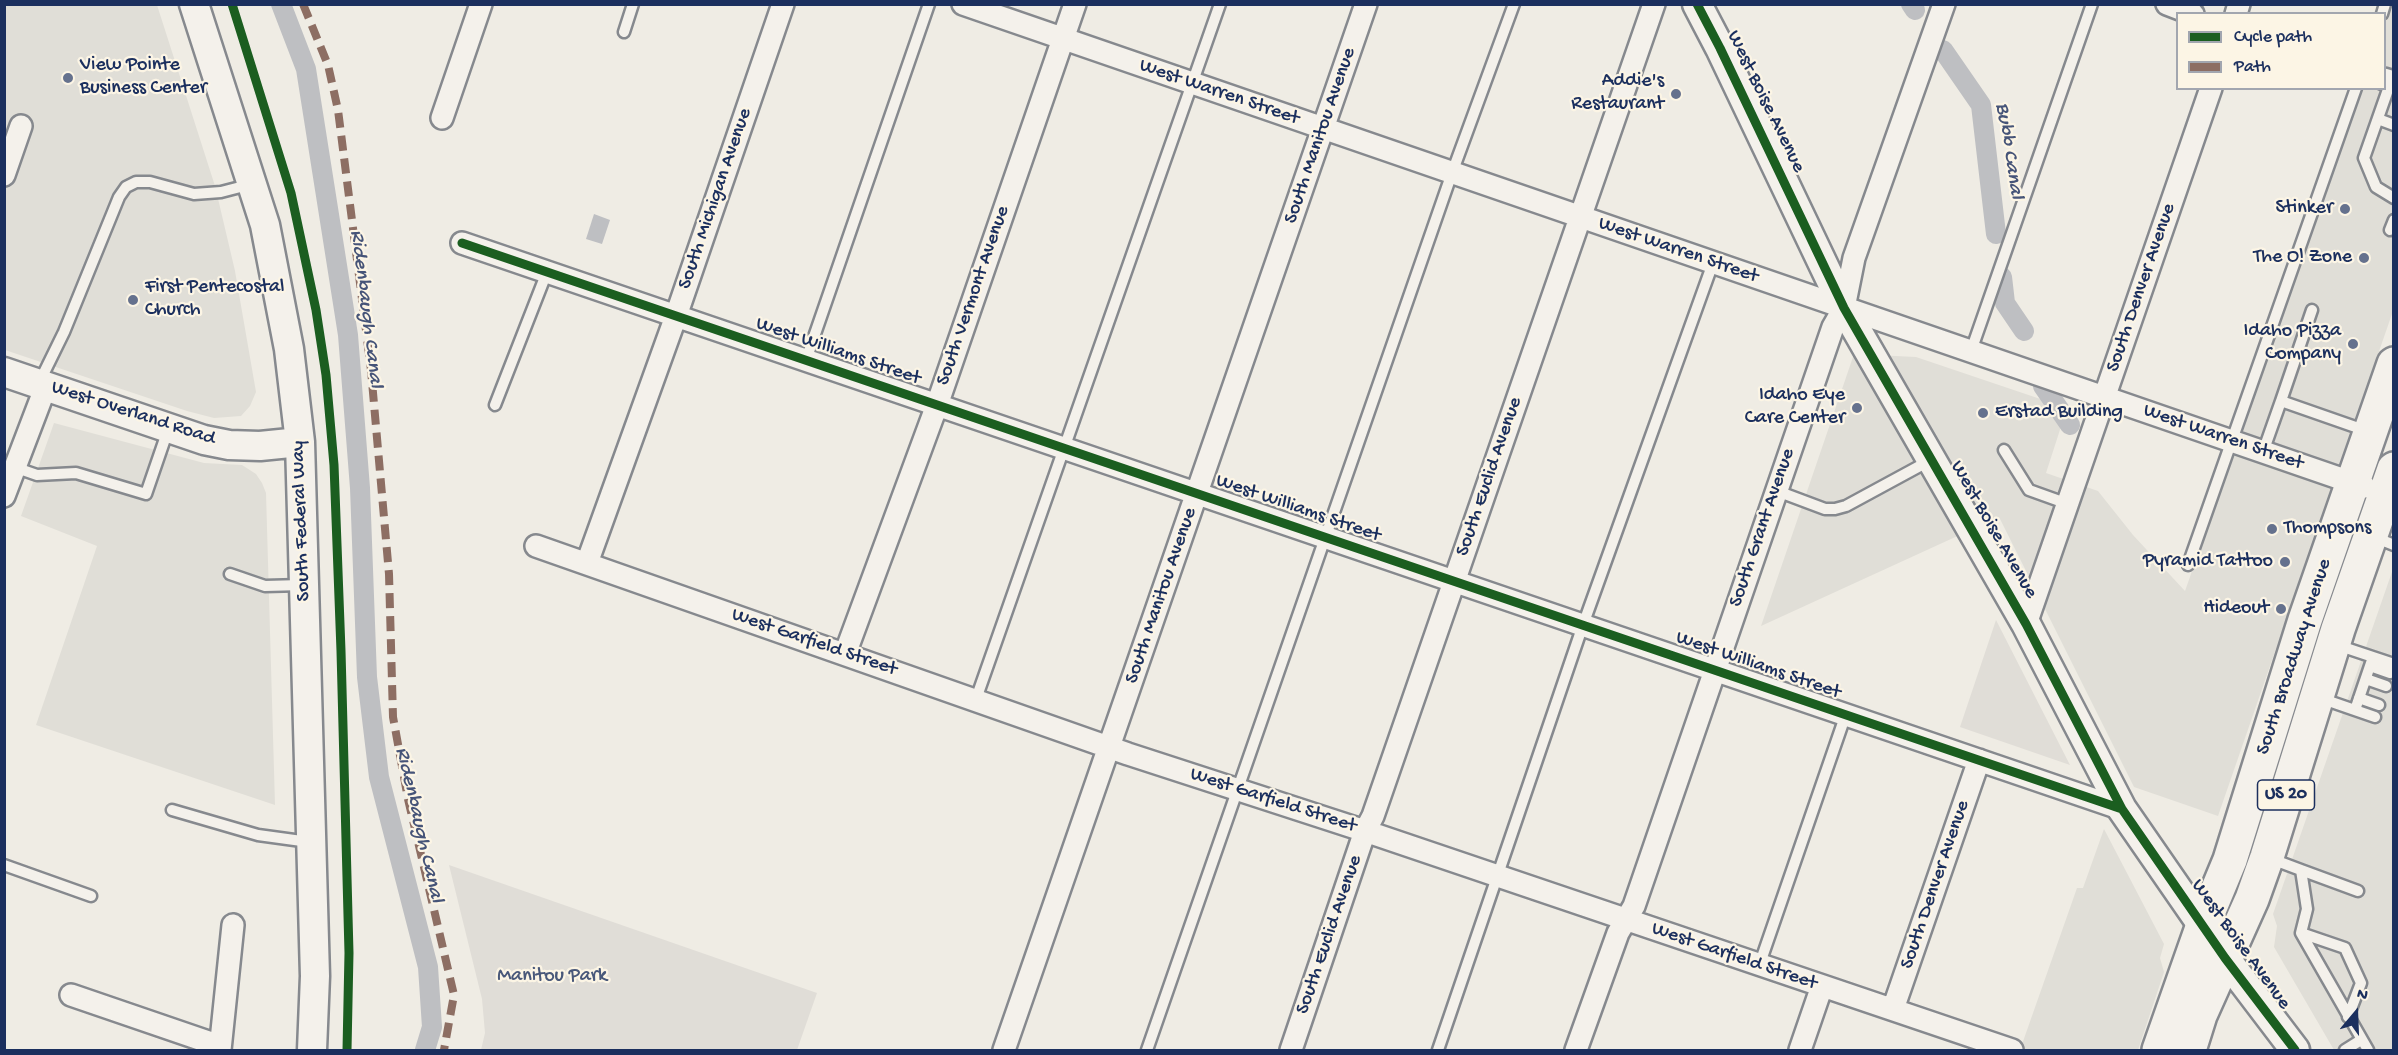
<!DOCTYPE html>
<style>
body{margin:0}
#map{position:relative;width:2398px;height:1055px;overflow:hidden;background:#efece4;font-family:"Gochi Hand",sans-serif}
canvas{display:block}
.frame{position:absolute;inset:0;border:6px solid #1b2f5e;pointer-events:none}
.legend{position:absolute;left:2176px;top:12px;width:210px;height:78px;box-sizing:border-box;background:#fcf5e5;border:2px solid #a2a6af;margin:0;padding:8px 10px;list-style:none;font-size:18px;color:#1b2f5e}
.legend li{display:flex;align-items:center;gap:12px;height:30px}
.legend b{width:30px;border:2px solid #a2a6af}
.north{position:absolute;left:2326px;top:983px;width:60px;height:60px;-webkit-text-stroke:4px #fcf5e5;paint-order:stroke;rotate:19deg;font-size:16px;font-weight:700;line-height:24px;text-align:center;color:#1b2f5e}
.north::after{content:'';display:block;margin:auto;width:21px;height:27px;background:#1b2f5e;clip-path:polygon(50% 0,100% 100%,50% 72%,0 100%)}
</style>
<div id="map">
<canvas width="2398" height="1055"></canvas>
<div class="frame"></div>
<ul class="legend">
<li><b style="height:8px;background:#1b5e20"></b>Cycle path</li>
<li><b style="height:8px;background:#8d6e63"></b>Path</li>
</ul>
<div class="north">N</div>
</div>
<script>
const context = document.querySelector('canvas').getContext('2d');
context.lineJoin = 'round';
function paint(path, color) { context.fillStyle = color; context.fill(path, 'evenodd'); }
const shape = rows => new Path2D(rows.map(r => 'M' + r).join(''));
function strokePath(path, color, width, dash) { context.strokeStyle = color; context.lineWidth = width; context.lineCap = dash ? 'butt' : 'round'; context.setLineDash(dash || []); context.stroke(path); }
function label(font, color, halo, rows, align = 'center') {
  context.font = font + ' "Gochi Hand",sans-serif'; context.lineWidth = 4.5; context.setLineDash([]); context.textBaseline = 'middle'; context.strokeStyle = halo; context.fillStyle = color; for (const [text, x, y, turn = 0] of rows) {
    context.save(); context.translate(x, y); context.rotate((+turn || 0) * Math.PI / 180); context.textAlign = isNaN(turn) ? turn : align; if (halo) context.strokeText(text, 0, 0); context.fillText(text, 0, 0); context.restore();
  }
}
const built = shape([
 [5,5,157,5,215,186,235,271,256,392,250,406,241,416,214,418,187,411,5,350],
 [2390,5,2393,5,2393,311,2218,816,2134,787,1999,517,1761,626,1854,354,1916,357,2067,408,2046,473,2098,491,2133,535,2185,591,2361,89,2384,88,2385,20],
 [54,423,204,463,242,465,256,474,262,483,266,493,275,805,36,725,97,546,21,516],
 [2393,569,2393,1050,2334,1050,2274,947,2277,926,2273,914],
 [2104,829,2164,944,2160,958,2164,972,2138,1050,2020,1050,2077,888,2083,888]
]);
const green = shape([
 [1996,620,2070,765,1960,727],
 [449,865,817,993,797,1050,481,1050,485,1033,482,999]
]);
const water = shape([
 [594,214,610,220,602,244,586,239]
]);
const canal = shape([
 [281,4,306,69,348,335,360,488,367,677,379,777,428,967,432,1027,425,1050],
 [1911,4,1915,10],
 [1943,50,1981,105,1996,234],
 [2002,277,2005,303,2024,331],
 [2043,386,2070,425]
]);
const lane = shape([
 [2382,14,2385,4],
 [624,32,633,4],
 [2391,81,2364,158,2376,187,2394,198],
 [2378,119,2394,125],
 [2390,230,2394,220],
 [2312,310,2281,401,2367,431],
 [1971,351,2092,4],
 [806,360,929,4],
 [39,383,64,332,119,197,126,187,136,182,150,182,194,194,221,192,252,184],
 [495,405,547,272],
 [2004,450,2029,490,2068,504],
 [2263,452,2281,401],
 [14,467,37,475,76,473,146,494,168,430],
 [1777,491,1825,509,1835,509,1846,506,1929,461],
 [2374,537,2394,545],
 [2188,565,2356,88],
 [230,574,265,586,302,585],
 [2337,645,2394,664],
 [2370,666,2390,673],
 [2366,679,2386,686],
 [2320,698,2375,717],
 [2359,698,2379,705],
 [976,699,1220,4],
 [2355,710,2373,657],
 [172,810,258,835,309,842],
 [2269,858,2301,870,2307,909,2301,933,2368,1050],
 [4,865,91,896],
 [2301,870,2358,891],
 [2301,933,2345,948,2361,983,2348,1017],
 [1759,966,1846,714],
 [1147,1050,1452,173,1514,4],
 [1438,1050,1583,625,1713,263],
 [2345,1050,2361,1040]
]);
const street = shape([
 [963,4,2365,487],
 [2167,4,2193,14],
 [2236,14,2239,4],
 [2384,79,2394,82],
 [442,118,481,4],
 [4,175,21,126],
 [462,243,2122,809],
 [4,496,46,386],
 [536,546,1128,754,1365,831,2012,1050],
 [587,563,676,316,783,4],
 [2026,624,2211,88],
 [845,654,937,405,1075,4],
 [71,995,220,1046],
 [1893,1009,1979,760],
 [220,1050,233,925],
 [1004,1050,1366,4],
 [1291,1050,1365,831,1373,816,1654,4],
 [1576,1050,1618,933,1634,906,1833,327,1844,308,1854,258,1944,4],
 [1800,1050,1822,986]
]);
const secondary = shape([
 [194,4,265,225,289,349,300,442,315,976,312,1050],
 [1697,4,1720,48,1844,308,2026,624,2122,809,2225,958,2295,1050],
 [4,372,204,440,229,445,260,446,300,442]
]);
const primary = shape([
 [2159,1050,2203,925,2230,860,2305,620,2394,364],
 [2189,1050,2200,1015,2252,899,2267,857,2338,629,2394,469]
]);
const quiet = shape([
 [303,4,328,65,338,110,371,370,389,574,393,717,408,799,454,995,444,1050]
]);
const cycleway = shape([
 [232,4,291,193,316,310,326,375,334,465,341,651,349,953,347,1050],
 [1697,4,1720,48,1844,308,2026,624,2122,809,2225,958,2295,1050],
 [462,243,2122,809]
]);
const markers = [
 [68,78,6,"#65718d"],
 [1676,94,6,"#65718d"],
 [2345,209,6,"#65718d"],
 [2364,258,6,"#65718d"],
 [133,300,6,"#65718d"],
 [2353,344,6,"#65718d"],
 [1857,408,6,"#65718d"],
 [1983,413,6,"#65718d"],
 [2272,529,6,"#65718d"],
 [2285,562,6,"#65718d"],
 [2281,609,6,"#65718d"]
];
const shields = [
 [2286,795,57]
];
const shieldNames = [
 ["US 20",2286,795]
];
const poiNames = [
 ["View Pointe",80,66,"left"],
 ["Business Center",80,89,"left"],
 ["Addie's",1664,82],
 ["Restaurant",1664,105],
 ["Stinker",2333,209],
 ["The O! Zone",2352,258],
 ["First Pentecostal",145,288,"left"],
 ["Church",145,311,"left"],
 ["Idaho Pizza",2341,332],
 ["Company",2341,355],
 ["Idaho Eye",1845,396],
 ["Care Center",1845,419],
 ["Erstad Building",1995,413,"left"],
 ["Thompsons",2284,529,"left"],
 ["Pyramid Tattoo",2273,562],
 ["Hideout",2269,609]
];
const streetNames = [
 ["West Warren Street",1219,93,19],
 ["West Boise Avenue",1765,102,64],
 ["South Manitou Avenue",1321,136,-71],
 ["South Michigan Avenue",716,199,-71],
 ["West Warren Street",1678,251,19],
 ["South Denver Avenue",2142,288,-71],
 ["South Vermont Avenue",974,296,-71],
 ["West Williams Street",838,352,19],
 ["West Overland Road",133,414,18],
 ["West Warren Street",2223,438,19],
 ["South Euclid Avenue",1490,477,-71],
 ["West Williams Street",1298,509,19],
 ["South Federal Way",302,521,-92],
 ["South Grant Avenue",1763,528,-71],
 ["West Boise Avenue",1993,530,60],
 ["South Manitou Avenue",1162,596,-71],
 ["West Garfield Street",814,643,19],
 ["South Broadway Avenue",2295,657,-72],
 ["West Williams Street",1758,666,19],
 ["West Garfield Street",1273,801,18],
 ["South Denver Avenue",1936,885,-71],
 ["South Euclid Avenue",1330,935,-71],
 ["West Boise Avenue",2240,945,54],
 ["West Garfield Street",1734,957,19]
];
const parkNames = [
 ["Manitou Park",552,977]
];
const waterNames = [
 ["Bubb Canal",2008,151,81],
 ["Ridenbaugh Canal",365,309,83],
 ["Ridenbaugh Canal",418,825,77]
];
paint(built, '#e0ded7');
paint(green, '#e0ddd7');
paint(water, '#bebfc2');
strokePath(canal, '#bebfc2', 20);
strokePath(lane, '#86898e', 15);
strokePath(street, '#86898e', 26);
strokePath(secondary, '#86898e', 33);
strokePath(primary, '#86898e', 38);
strokePath(lane, '#f4f1eb', 10);
strokePath(street, '#f4f1eb', 21);
strokePath(secondary, '#f4f1eb', 28);
strokePath(primary, '#f4f1eb', 33);
strokePath(quiet, '#8d6e63', 8, [15, 8]);
strokePath(cycleway, '#1b5e20', 9);
for (const [x, y, r, color] of markers) { const dot = new Path2D(); dot.arc(x, y, r, 0, 2 * Math.PI); context.fillStyle = color; context.fill(dot); strokePath(dot, '#fcf5e5', 2); }
for (const [x, y, w] of shields) { const box = new Path2D(); box.roundRect(x - w / 2, y - 15, w, 30, 4.5); context.fillStyle = '#fcf5e5'; context.fill(box); strokePath(box, '#1b2f5e', 1.5); }
label('bold 18px', '#1b2f5e', null, shieldNames);
label('20px', '#1b2f5e', '#fcf5e5', poiNames, 'right');
label('20px', '#1b2f5e', '#fcf5e5', streetNames);
label('20px', '#49587a', '#fcf5e5', parkNames);
label('italic 21px', '#465478', '#fcf5e5', waterNames);
</script>
